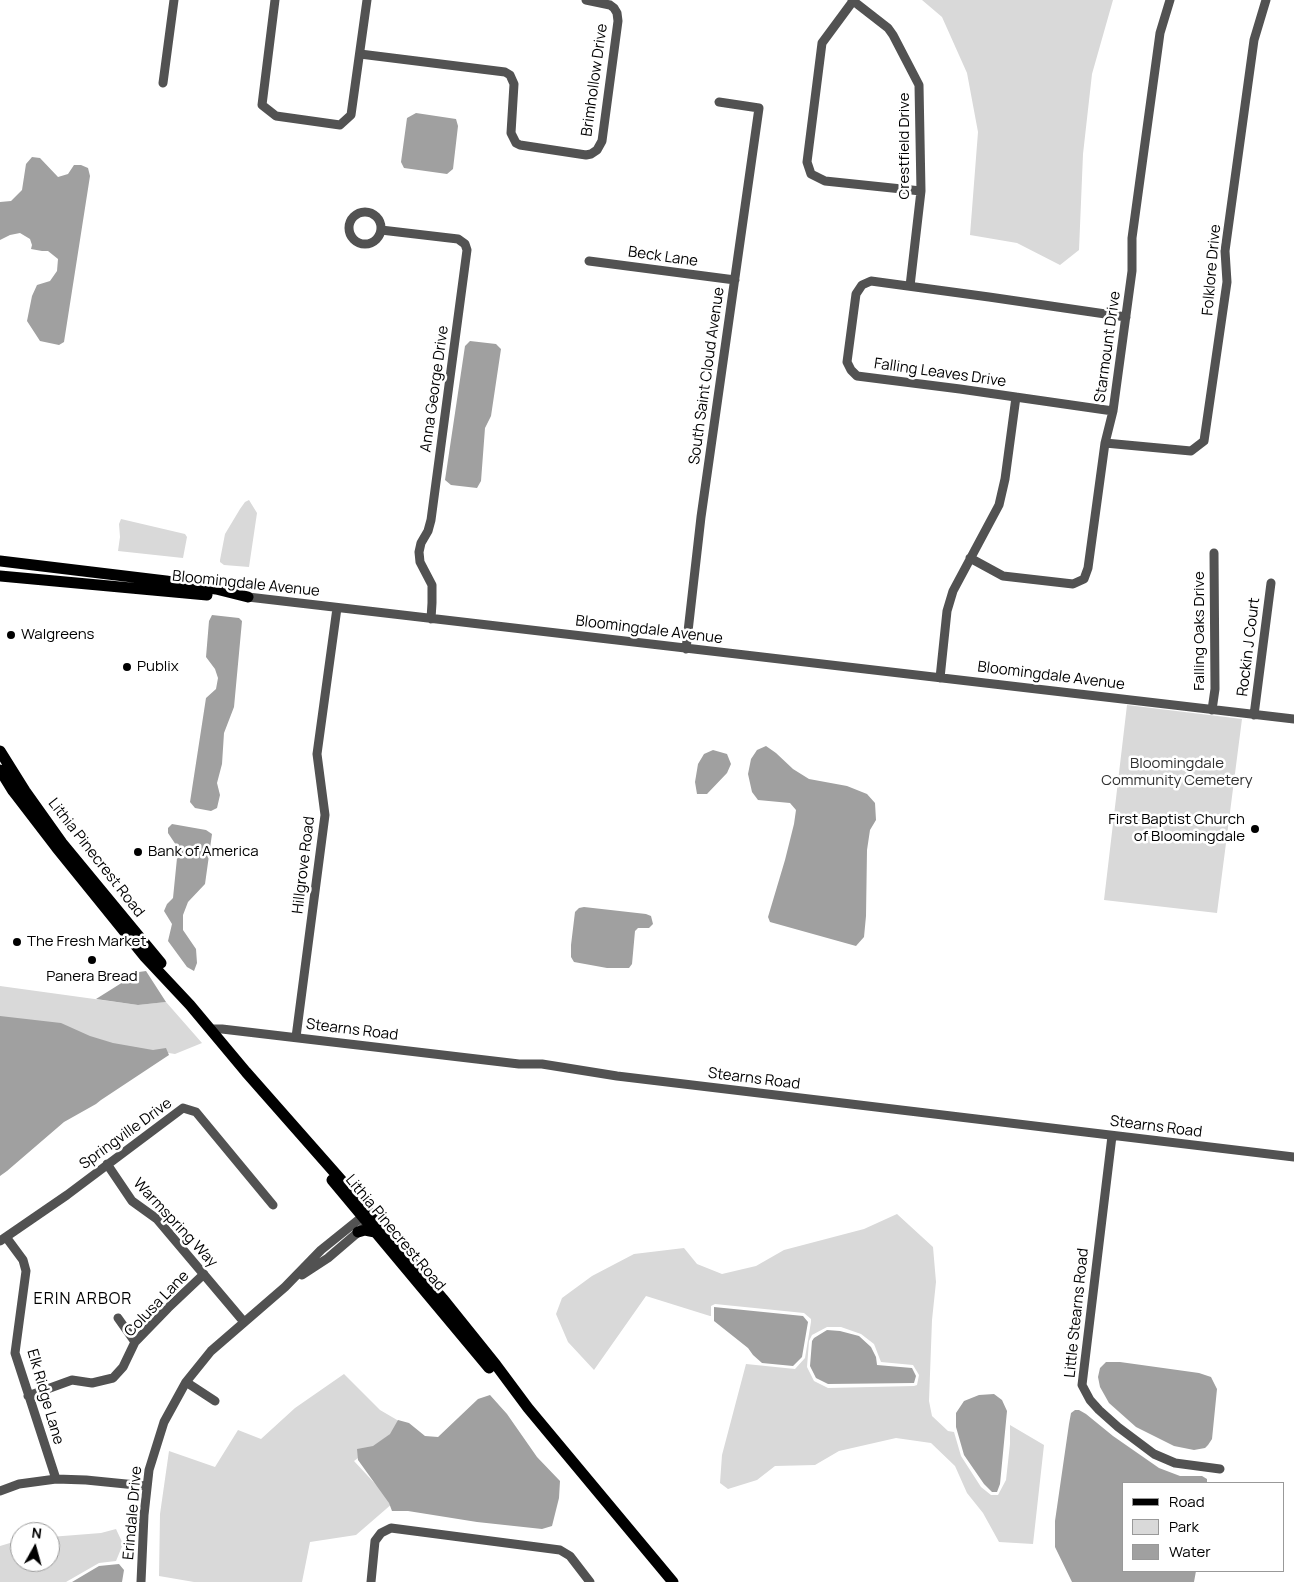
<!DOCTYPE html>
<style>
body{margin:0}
#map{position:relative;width:1294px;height:1582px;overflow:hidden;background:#fff;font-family:Manrope,sans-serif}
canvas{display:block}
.legend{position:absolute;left:1122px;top:1482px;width:162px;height:90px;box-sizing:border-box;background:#fff;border:1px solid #999;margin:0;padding:6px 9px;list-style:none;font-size:15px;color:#000}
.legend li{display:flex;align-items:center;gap:10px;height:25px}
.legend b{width:25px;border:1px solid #999}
.north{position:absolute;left:10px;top:1522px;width:50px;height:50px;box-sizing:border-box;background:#fff;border:1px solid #999;border-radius:50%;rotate:7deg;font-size:14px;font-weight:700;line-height:20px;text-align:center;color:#000}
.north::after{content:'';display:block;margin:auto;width:18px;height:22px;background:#000;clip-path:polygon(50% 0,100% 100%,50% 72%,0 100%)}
</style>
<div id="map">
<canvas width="1294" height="1582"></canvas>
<ul class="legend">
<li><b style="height:6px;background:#000"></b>Road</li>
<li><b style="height:14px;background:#d9d9d9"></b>Park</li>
<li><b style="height:14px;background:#a0a0a0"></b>Water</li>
</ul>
<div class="north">N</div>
</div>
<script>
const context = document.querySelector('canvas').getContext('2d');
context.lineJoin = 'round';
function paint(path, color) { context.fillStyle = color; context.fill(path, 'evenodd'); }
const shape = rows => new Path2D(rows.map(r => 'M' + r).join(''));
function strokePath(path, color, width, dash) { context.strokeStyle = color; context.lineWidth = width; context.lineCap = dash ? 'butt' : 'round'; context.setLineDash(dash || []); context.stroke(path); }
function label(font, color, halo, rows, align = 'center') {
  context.font = font + ' Manrope,sans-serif'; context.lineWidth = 5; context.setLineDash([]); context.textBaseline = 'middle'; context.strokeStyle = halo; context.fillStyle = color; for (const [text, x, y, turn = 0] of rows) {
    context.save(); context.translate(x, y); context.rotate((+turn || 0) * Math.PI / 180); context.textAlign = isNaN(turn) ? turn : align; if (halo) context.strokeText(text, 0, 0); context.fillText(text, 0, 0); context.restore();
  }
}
const green = shape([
 [922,0,1113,0,1092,74,1083,154,1079,250,1060,265,1017,243,970,235,978,132,967,73,942,17],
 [249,500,257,513,249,567,224,565,220,562,220,560,225,534,240,509,245,502],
 [121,519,185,534,187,537,183,558,118,551,120,537,119,524],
 [1127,705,1242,719,1217,913,1104,900],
 [0,986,138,1005,166,1002,202,1043,175,1054,111,1044,0,1020],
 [897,1214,933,1247,936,1282,932,1320,929,1401,932,1416,948,1431,954,1432,961,1456,981,1487,991,1495,998,1495,1006,1480,1010,1444,1010,1425,1044,1445,1033,1544,999,1542,983,1513,967,1493,955,1466,931,1443,896,1438,839,1451,815,1465,775,1466,757,1480,728,1489,720,1483,722,1455,746,1364,795,1369,805,1358,811,1322,811,1319,804,1313,715,1304,711,1306,711,1316,710,1316,646,1296,594,1370,568,1342,556,1314,562,1298,592,1276,634,1254,684,1248,697,1264,722,1274,756,1266,784,1250,864,1229],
 [827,1327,841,1327,861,1334,874,1344,881,1362,913,1365,919,1375,917,1385,914,1386,828,1388,814,1381,807,1367,809,1341,812,1335],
 [344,1374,380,1410,404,1424,354,1461,393,1503,356,1535,310,1542,302,1582,194,1582,159,1576,160,1514,169,1451,215,1467,238,1430,261,1439,295,1408],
 [116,1529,123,1544,116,1561,99,1563,66,1582,0,1582,0,1546,20,1540,20,1562,50,1562,50,1537,101,1533]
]);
const water = shape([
 [416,113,456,119,458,126,453,169,447,174,404,168,401,162,407,118],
 [32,157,40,158,58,177,68,174,74,165,81,165,88,168,90,176,64,342,59,345,40,341,27,321,32,296,37,285,50,281,57,271,58,259,48,251,42,251,31,249,32,245,30,239,20,233,10,235,0,240,0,202,11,201,22,190,26,164],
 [470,341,496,344,501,349,491,416,485,428,481,481,477,488,451,485,445,480,465,346],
 [212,615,239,618,242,621,234,707,224,733,222,764,217,783,220,795,217,808,211,811,195,808,190,802,206,698,216,689,218,678,215,669,206,657,209,621],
 [766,746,776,753,793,769,809,779,847,786,867,794,875,803,876,820,870,830,867,850,866,916,864,937,856,946,770,922,768,917,785,860,794,824,796,810,790,803,758,800,752,792,748,774,751,759,757,750],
 [713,750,727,754,731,764,727,773,707,794,697,794,695,782,698,764,704,754],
 [172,824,206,830,212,834,205,884,188,902,183,915,183,930,196,949,197,963,194,971,187,967,168,941,172,924,164,911,167,904,173,898,178,848,168,833,168,828],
 [584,907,646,914,651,916,653,924,649,928,638,928,635,931,632,964,629,968,607,968,574,962,571,957,571,945,575,912,579,908],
 [146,971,166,1002,138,1005,96,999,139,972],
 [0,1016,61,1023,90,1036,113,1043,153,1050,166,1048,169,1055,101,1100,96,1104,64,1122,7,1171,0,1176],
 [714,1307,803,1316,808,1322,802,1357,793,1366,762,1363,753,1355,748,1348,714,1321],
 [827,1330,840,1331,859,1336,871,1347,876,1357,877,1365,912,1368,916,1376,914,1383,828,1384,816,1378,810,1366,812,1341,814,1338],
 [1106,1362,1120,1362,1199,1373,1211,1377,1217,1389,1212,1439,1208,1445,1205,1448,1194,1450,1174,1446,1136,1427,1109,1403,1100,1387,1098,1377,1100,1368],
 [994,1394,1002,1400,1007,1411,1000,1484,997,1492,992,1492,984,1484,964,1455,956,1427,956,1413,964,1401,979,1395],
 [490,1395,507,1414,537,1457,560,1481,559,1498,552,1526,542,1529,477,1522,408,1511,392,1511,389,1503,358,1460,357,1449,373,1446,390,1434,398,1420,409,1423,425,1436,438,1437,478,1399],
 [1075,1410,1079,1410,1086,1414,1113,1436,1159,1468,1180,1476,1202,1476,1207,1479,1207,1483,1123,1483,1123,1571,1196,1571,1194,1582,1072,1582,1055,1547,1055,1521,1069,1424,1071,1413],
 [119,1564,124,1570,122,1582,72,1582,99,1566]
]);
const minor = shape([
 [275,0,262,105,276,116,340,125,351,115,367,0],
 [852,0,888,28,893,35,919,85,921,191,910,286],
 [853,1,822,43,807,162,811,174,825,181,921,191],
 [360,54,505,72,510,75,514,84,511,133,516,143,520,145,586,155,591,154,597,150,602,141,618,21,617,13,614,8,610,5,586,0],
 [163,83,174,0],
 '349 228a16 16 0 1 1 32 0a16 16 0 1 1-32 0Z',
 [381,230,458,239,465,244,467,250,431,520,428,531,421,543,419,552,420,562,432,585,432,603,431,619],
 [589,261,735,280],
 [1113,411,960,389,857,376,851,370,847,362,856,294,862,285,871,281,989,297,1126,317],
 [1105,443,1191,451,1204,441,1227,282,1225,251,1254,40,1266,0],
 [970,558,1003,576,1073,584,1084,579,1088,568,1105,443,1113,411,1132,271,1132,238,1160,33,1170,0],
 [248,597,1294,719],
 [686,649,701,517,759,108,719,102],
 [940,678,947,611,953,591,999,505,1005,479,1016,397],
 [1212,710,1215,689,1214,553],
 [1254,715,1271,583],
 [210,1029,222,1029,519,1064,542,1064,617,1076,1294,1157],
 [296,1037,325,815,317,754,337,608],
 [1112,1136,1082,1385,1090,1400,1099,1410,1118,1427,1154,1454,1175,1463,1220,1469],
 [107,1164,132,1201,157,1219,244,1322],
 [6,1237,23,1260,26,1271,15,1353,56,1479],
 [0,1241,67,1195,183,1108,196,1112,273,1205],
 [302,1275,328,1258,363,1228],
 [118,1318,135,1342],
 [186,1382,215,1401],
 [28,1396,72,1380,92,1383,113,1378,123,1367,135,1342,168,1308,204,1274],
 [0,1491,19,1484,56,1479,86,1480,146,1486],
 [141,1582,144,1515,149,1470,164,1422,186,1382,211,1351,285,1287,321,1250,362,1217,368,1215],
 [371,1582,375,1541,381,1533,391,1528,560,1550,570,1556,590,1582]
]);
const major = shape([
 [0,561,166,581,216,589,248,597],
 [0,576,207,595],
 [0,751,25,791,62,843,161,963],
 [0,770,13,791,56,847,145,957,190,1005,246,1072,372,1215,443,1299,496,1365,528,1408,673,1582],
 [332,1180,489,1368],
 [358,1232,365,1230,375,1232]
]);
const markers = [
 [11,635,5,"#000"],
 [127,667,5,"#000"],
 [1255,829,5,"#000"],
 [138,852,5,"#000"],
 [17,942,5,"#000"],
 [92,960,5,"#000"]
];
const streetNames = [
 ["Brimhollow Drive",595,80,-82],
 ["Crestfield Drive",905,146,-90],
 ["Beck Lane",663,257,8],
 ["Folklore Drive",1212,270,-85],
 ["Starmount Drive",1108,347,-82],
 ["Falling Leaves Drive",940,373,8],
 ["South Saint Cloud Avenue",707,376,-82],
 ["Anna George Drive",435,389,-82],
 ["Bloomingdale Avenue",246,584,6],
 ["Bloomingdale Avenue",649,630,7],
 ["Falling Oaks Drive",1200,631,-90],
 ["Rockin J Court",1249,647,-83],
 ["Bloomingdale Avenue",1051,676,7],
 ["Lithia Pinecrest Road",96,858,52],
 ["Hillgrove Road",304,865,-83],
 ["Stearns Road",352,1030,7],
 ["Stearns Road",754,1079,7],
 ["Stearns Road",1156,1127,7],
 ["Springville Drive",126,1134,-36],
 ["Warmspring Way",175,1223,47],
 ["Lithia Pinecrest Road",395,1233,50],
 ["Colusa Lane",157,1304,-46],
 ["Little Stearns Road",1077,1313,-84],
 ["Elk Ridge Lane",45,1397,74],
 ["Erindale Drive",133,1513,-85]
];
const poiNames = [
 ["Walgreens",21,635],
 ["Publix",137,667],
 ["First Baptist Church",1245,820,"right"],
 ["of Bloomingdale",1245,837,"right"],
 ["Bank of America",148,852],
 ["The Fresh Market",27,942],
 ["Panera Bread",92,977,"center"]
];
const parkNames = [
 ["Bloomingdale",1177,764],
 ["Community Cemetery",1177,781]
];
const neighbourhoodNames = [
 ["ERIN ARBOR",83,1300]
];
paint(green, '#d9d9d9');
paint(water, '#a0a0a0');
strokePath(minor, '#525252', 9);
strokePath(major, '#000', 11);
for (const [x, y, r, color] of markers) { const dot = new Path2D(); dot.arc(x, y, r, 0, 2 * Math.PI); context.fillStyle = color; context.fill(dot); strokePath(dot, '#fff', 2); }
label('15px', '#000', '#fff', streetNames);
label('15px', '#000', '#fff', poiNames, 'left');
label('15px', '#303030', '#fff', parkNames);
context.letterSpacing = '1px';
label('16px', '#000', '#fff', neighbourhoodNames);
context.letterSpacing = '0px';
</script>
